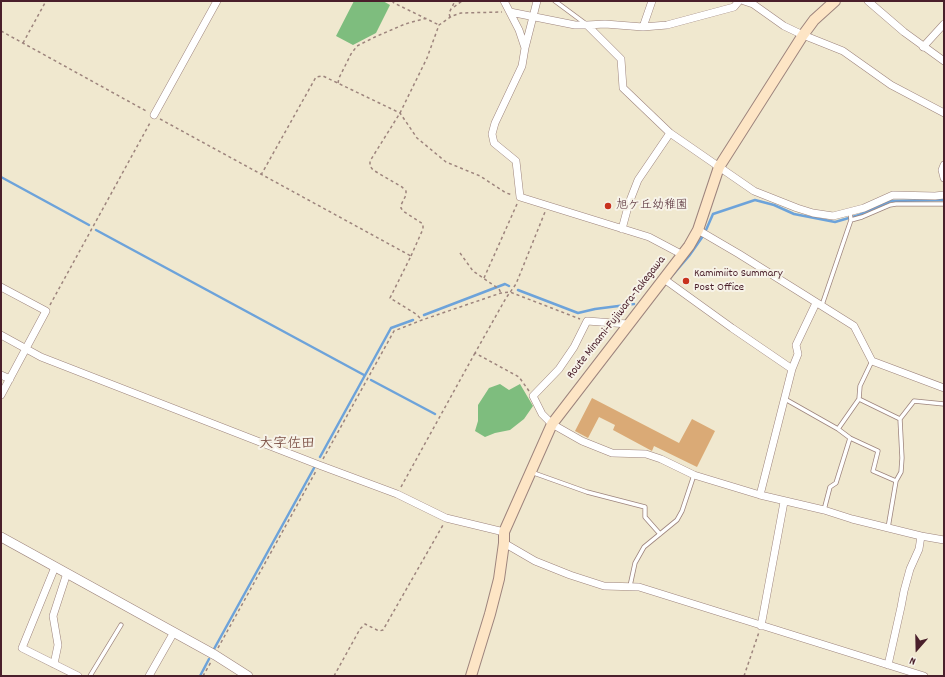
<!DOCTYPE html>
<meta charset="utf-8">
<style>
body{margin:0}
#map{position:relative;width:945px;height:677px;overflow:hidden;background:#f0e8cf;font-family:Dekko,sans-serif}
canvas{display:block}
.frame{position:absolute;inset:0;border:2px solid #4a1f2b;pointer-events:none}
.north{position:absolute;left:897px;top:629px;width:40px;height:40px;-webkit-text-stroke:3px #f7f3e8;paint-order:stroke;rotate:200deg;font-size:11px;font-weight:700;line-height:16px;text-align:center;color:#4a1f2b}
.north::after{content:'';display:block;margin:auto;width:14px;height:18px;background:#4a1f2b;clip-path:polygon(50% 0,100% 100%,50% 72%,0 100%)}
</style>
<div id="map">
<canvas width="945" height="677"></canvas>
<div class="frame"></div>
<div class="north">N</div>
</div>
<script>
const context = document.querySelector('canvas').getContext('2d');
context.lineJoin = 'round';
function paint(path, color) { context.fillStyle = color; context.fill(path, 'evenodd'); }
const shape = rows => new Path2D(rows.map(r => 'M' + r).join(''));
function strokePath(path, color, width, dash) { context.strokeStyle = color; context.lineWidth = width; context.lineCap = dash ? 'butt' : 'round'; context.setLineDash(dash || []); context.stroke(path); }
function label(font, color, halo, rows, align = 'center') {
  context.font = font + ' Dekko,"Klee One",sans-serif'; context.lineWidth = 4; context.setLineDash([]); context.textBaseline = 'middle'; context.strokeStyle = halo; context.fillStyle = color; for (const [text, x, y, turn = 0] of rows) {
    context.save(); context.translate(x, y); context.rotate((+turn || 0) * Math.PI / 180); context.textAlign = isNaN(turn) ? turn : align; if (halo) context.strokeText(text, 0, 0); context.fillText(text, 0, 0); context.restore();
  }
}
const forest = shape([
 [354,1,383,1,390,5,376,33,353,45,336,36],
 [500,384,509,390,520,384,533,406,524,419,510,430,495,433,485,437,475,431,478,421,478,405,489,388]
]);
const stream = shape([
 [1,177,89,225],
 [96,230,364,375],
 [706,230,713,214,755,200,774,205,794,214,835,222,859,215,891,201,944,200],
 [670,278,689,256,703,236],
 [518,290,578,313,595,309,634,304],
 [424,315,505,284,509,286],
 [371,380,435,414],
 [320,457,391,328,413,320],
 [214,649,314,468],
 [200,676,209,659]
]);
const building = shape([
 [592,398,679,443,692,419,715,431,697,467,654,446,652,451,613,430,615,425,599,417,588,438,575,431]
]);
const path = shape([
 [392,1,394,3,439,25],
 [454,7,462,1],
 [450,17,449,13,455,1],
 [1,31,148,112],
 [23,43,46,1],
 [338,83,339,78,351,54,357,46,375,37,405,24,427,18],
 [160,119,411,256,390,298,416,314,422,320],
 [261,175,316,77,323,76,400,113,417,138,446,162,480,176,506,193,513,195],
 [460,253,473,271,499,289,501,293],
 [411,256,423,229,423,224,403,211,401,208,401,205,406,195,406,191,402,187,373,170,370,166,370,161,400,113,427,58,439,25,452,16,461,13,502,12],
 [484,278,517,204],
 [50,305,151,121],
 [529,391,519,377,475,353,506,298,516,284,545,212],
 [323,459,394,331,422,320,501,293,510,292,580,319],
 [401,487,475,353],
 [218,648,316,471],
 [203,676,211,662],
 [334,676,360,629,365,624,379,631,383,630,443,525],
 [744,676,759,632]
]);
const service = shape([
 [555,1,586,24],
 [851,220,862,217,890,205,896,204,944,204],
 [822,305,851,220,850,212],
 [872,361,860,386,859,399,900,419],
 [785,399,838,429,850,438,878,451,873,471,896,481],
 [838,429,859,399],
 [531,472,587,492,645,507,645,517,660,534],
 [824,510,830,487,836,483,850,438],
 [888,528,896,481,901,472,902,458,900,419,914,401,944,404],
 [630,586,635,563,644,547,677,520,682,511,694,475],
 [90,676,121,625]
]);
const minor = shape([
 [504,1,519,30,525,48,522,66,495,123,492,134,494,143,516,161,520,197,649,237,683,255],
 [744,1,753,4,784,26,803,35,843,51,891,85,944,113],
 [868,1,904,32,944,61],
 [510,12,575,25,587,25,621,59,623,88,670,133,754,191,797,208,813,213,833,216,864,208,893,195,935,196,944,195],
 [587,25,605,24,643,27,667,25,734,7,739,1],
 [643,27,652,1],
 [923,47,944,24],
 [525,48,537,1],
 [154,115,217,1],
 [944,165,942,170,944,178],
 [622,229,629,203,638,180,670,133],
 [698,230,739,254,854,326,872,361,944,388],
 [664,279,732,328,792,369,760,495],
 [1,287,46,311,1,395],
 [628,324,587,321,574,347,559,369,533,396,542,414,552,424,582,441,612,453,646,454,661,459,694,475,760,495,824,510,852,519,921,536,919,549,910,569,904,591,901,607,888,665],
 [1,335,41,357,319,465,397,494,446,518,504,532],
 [792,369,798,354,796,345,816,303],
 [1,375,10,379],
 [921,536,944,540],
 [504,543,535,561,570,575,604,586,639,587,924,676],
 [55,567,22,648,78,676],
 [761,626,784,502],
 [54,664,58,645,53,616,67,573],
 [149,676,174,632]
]);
const tertiary = shape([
 [1,537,215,655,248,676]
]);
const secondary = shape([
 [471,676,490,614,499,579,504,543,504,532,552,424,689,246,698,230,719,167,803,35,814,20,835,1]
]);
const markers = [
 [608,206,4,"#c8321e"],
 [686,281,4,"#c8321e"]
];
const poiNames = [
 ["旭ケ丘幼稚園",616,206],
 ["Kamimiito Summary",694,274],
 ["Post Office",694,288]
];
const streetNames = [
 ["Route Minami-Fujiwara-Takegawa",617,318,-52]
];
const quarterNames = [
 ["大字佐田",287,445]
];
paint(forest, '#7ebd7e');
strokePath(stream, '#6da3da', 2.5);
paint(building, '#daaa76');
strokePath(service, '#9d847d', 5);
strokePath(minor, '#9d847d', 8);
strokePath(tertiary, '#9d847d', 10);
strokePath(secondary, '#9d847d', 12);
strokePath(path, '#9d847d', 1.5, [3, 3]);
strokePath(service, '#fff', 3.5);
strokePath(minor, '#fff', 7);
strokePath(tertiary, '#fff', 9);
strokePath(secondary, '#fde5c5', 10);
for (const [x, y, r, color] of markers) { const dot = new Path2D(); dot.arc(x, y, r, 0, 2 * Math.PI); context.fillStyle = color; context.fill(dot); strokePath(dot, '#f7f3e8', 1.5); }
label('12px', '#4a1f2b', '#f7f3e8', poiNames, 'left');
label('12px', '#4a1f2b', '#f7f3e8', streetNames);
label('bold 14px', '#7c5045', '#f7f3e8', quarterNames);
</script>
